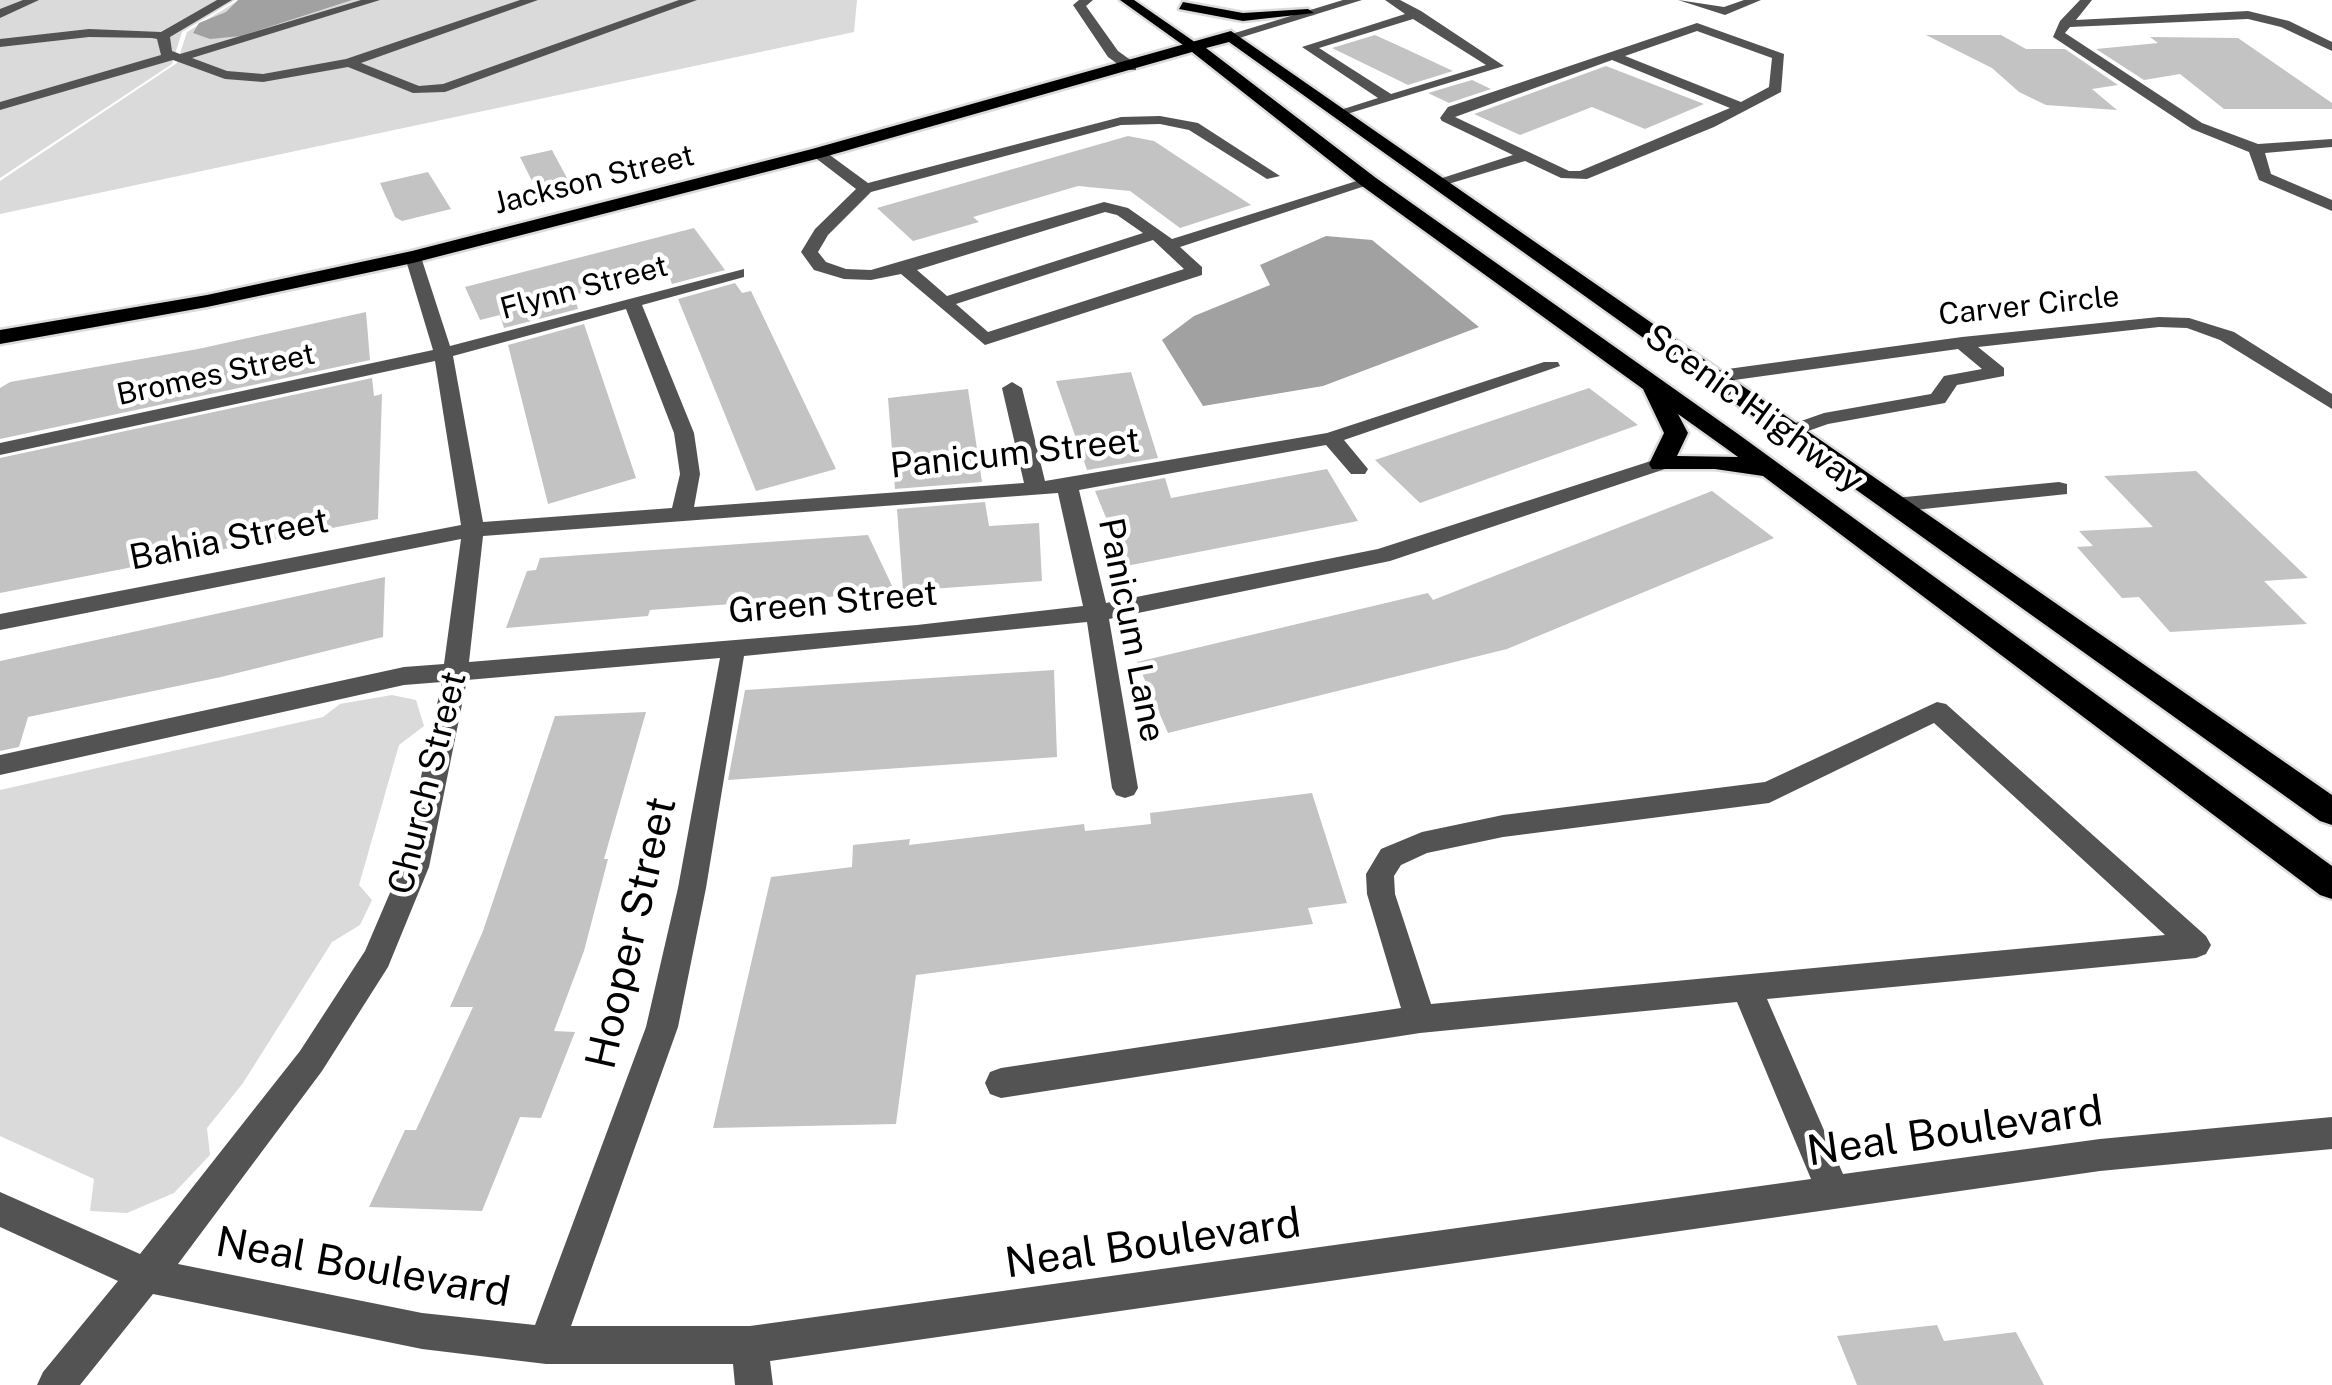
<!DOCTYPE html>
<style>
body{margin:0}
canvas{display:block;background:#fff}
</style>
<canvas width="2332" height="1385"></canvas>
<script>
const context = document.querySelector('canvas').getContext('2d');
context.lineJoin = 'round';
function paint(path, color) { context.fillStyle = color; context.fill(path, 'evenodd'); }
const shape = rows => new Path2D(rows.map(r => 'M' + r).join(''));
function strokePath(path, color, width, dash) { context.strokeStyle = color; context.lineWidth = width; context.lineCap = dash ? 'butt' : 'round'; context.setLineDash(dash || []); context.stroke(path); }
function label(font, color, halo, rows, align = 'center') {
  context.font = font + ' "Public Sans",sans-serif'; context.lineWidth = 9; context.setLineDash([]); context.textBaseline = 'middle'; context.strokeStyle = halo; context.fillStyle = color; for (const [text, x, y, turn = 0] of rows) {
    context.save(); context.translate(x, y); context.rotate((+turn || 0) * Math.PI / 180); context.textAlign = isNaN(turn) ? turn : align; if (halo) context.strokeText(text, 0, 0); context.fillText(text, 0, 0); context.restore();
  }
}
const green = shape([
 [0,0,235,0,182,32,172,64,0,178],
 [239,0,857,0,854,32,0,214,0,181,177,63,187,32],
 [392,695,416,700,424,726,399,745,359,885,372,900,360,925,332,942,243,1083,207,1128,210,1155,174,1193,127,1213,90,1211,94,1179,0,1136,0,790,323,717,340,704]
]);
const water = shape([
 [238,0,352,0,241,36,210,39,193,33,199,23,226,12],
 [1326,236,1372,240,1479,327,1323,386,1203,406,1162,340,1194,316,1270,285,1260,265]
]);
const building = shape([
 [1375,35,1408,50,1453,71,1408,85,1332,48],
 [1926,35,2001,35,2026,49,2065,49,2118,85,2092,89,2117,110,2046,105,2019,92,1992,68],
 [2150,37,2238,38,2332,103,2332,109,2224,109,2180,74,2144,80,2096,49,2158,43],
 [1606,66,1704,104,1645,129,1592,107,1520,135,1474,114],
 [1472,80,1491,89,1449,103,1428,93],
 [1128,136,1154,141,1251,205,1180,228,1130,191,1078,186,973,217,979,222,913,241,877,208],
 [552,150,568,180,535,187,520,157],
 [428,172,451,209,402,221,395,217,380,183],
 [694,228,725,270,672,284,667,270,574,295,578,309,504,328,500,315,480,320,465,287],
 [735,283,742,293,751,291,836,469,756,491,678,299],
 [366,312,370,360,0,439,0,388,10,382,198,349],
 [584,324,636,478,548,504,508,345],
 [1131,372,1158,458,1087,470,1056,381],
 [372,378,374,396,382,394,378,519,0,593,0,458],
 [1589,388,1638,425,1420,503,1375,460],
 [968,389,982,482,895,489,888,398],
 [1327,469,1358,521,1126,566,1095,491,1165,478,1171,498],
 [2196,471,2308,578,2264,581,2307,624,2170,632,2139,597,2122,598,2077,547,2093,546,2079,531,2153,527,2104,476],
 [1712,491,1774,538,1507,649,1168,733,1137,662,1428,593,1433,600],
 [985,502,989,526,1039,523,1042,581,903,591,897,509],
 [868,535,895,592,650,610,648,616,506,628,527,571,536,570,540,558],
 [385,577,383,637,221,677,28,717,19,747,0,751,0,661],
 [1054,670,1057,757,728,780,745,690],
 [646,712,604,859,608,859,584,951,554,1031,575,1032,541,1118,520,1117,482,1211,369,1207,405,1130,416,1130,473,1007,450,1007,483,931,555,716],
 [1312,793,1347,903,1308,908,1313,924,916,975,896,1124,713,1128,771,877,852,867,853,845,910,839,909,845,1084,824,1085,831,1151,824,1150,813],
 [1937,1325,1944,1341,2016,1332,2044,1385,1857,1385,1837,1336]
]);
const minor = shape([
 [23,0,39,0,0,18,0,9,23,0],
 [217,0,232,0,170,37,172,51,180,54,361,0,380,0,192,58,227,71,263,74,346,59,520,0,538,0,361,63,419,86,443,84,679,0,697,0,445,92,413,93,348,67,263,82,225,79,173,60,0,110,0,102,161,55,157,39,152,38,89,37,0,47,0,39,89,29,161,32,217,0],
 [1079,0,1093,0,1086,6,1118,51,1136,64,1136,70,1126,70,1108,57,1073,5,1079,0],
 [1343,0,1362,0,1236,39,1225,36,1343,0],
 [1385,0,1400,0,1421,11,1504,66,1337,117,1337,111,1378,98,1302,47,1405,14,1385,0],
 [1413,19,1486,65,1391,94,1319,48,1413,19],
 [1678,0,1724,7,1744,0,1761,0,1725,15,1678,0],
 [2080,0,2092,0,2076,20,2248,11,2289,21,2332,42,2332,51,2281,27,2248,19,2070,27,2065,33,2202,123,2258,144,2332,139,2332,147,2265,153,2271,174,2332,200,2332,211,2259,180,2249,152,2192,129,2053,37,2060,21,2080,0],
 [1697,23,1784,54,1781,92,1714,127,1587,179,1561,178,1525,161,1438,187,1430,182,1513,155,1442,121,1440,118,1448,107,1697,23],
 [1697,31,1772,58,1769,87,1741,102,1625,56,1697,31],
 [1612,60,1730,108,1580,171,1569,171,1455,117,1612,60],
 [1160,116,1198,123,1280,176,1267,179,1189,130,1160,124,1121,125,871,192,828,235,818,252,826,262,846,269,871,270,1104,202,1128,208,1172,239,1363,179,1377,182,1180,247,1202,267,1202,275,985,345,901,274,871,280,844,279,814,270,801,252,815,229,856,189,813,156,813,150,823,150,868,183,1121,117,1160,116],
 [1105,212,1117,215,1143,233,947,296,917,270,1105,212],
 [1153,240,1184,269,988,332,956,304,1153,240],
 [413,252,421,257,450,346,744,269,744,277,642,305,694,433,700,474,694,507,1024,483,1002,388,1012,382,1022,388,1045,481,1327,433,1544,362,1558,362,1560,366,1344,440,1368,469,1365,474,1351,474,1326,445,1079,490,1106,603,1378,549,1654,460,1668,460,1671,464,1668,468,1390,561,1109,619,1138,788,1134,795,1125,798,1116,795,1112,788,1087,622,744,656,706,888,678,1027,571,1326,750,1326,1811,1179,1737,1002,1420,1033,1001,1098,990,1094,985,1083,990,1072,1001,1068,1401,1008,1367,894,1366,874,1381,849,1422,832,1503,815,1765,782,1937,702,1946,704,2206,936,2211,945,2206,954,2196,958,1767,999,1843,1174,2100,1139,2332,1117,2332,1149,2100,1171,770,1361,773,1385,735,1385,733,1364,546,1364,422,1349,153,1294,80,1385,37,1385,43,1372,118,1281,0,1227,0,1192,140,1254,300,1051,365,951,401,867,442,682,404,685,0,775,0,755,404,667,444,664,461,539,0,630,0,614,461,525,435,361,0,455,0,443,433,350,405,257,413,252],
 [626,309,674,433,680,474,672,508,483,522,453,356,626,309],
 [1058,493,1083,606,917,625,469,662,483,536,1058,493],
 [720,658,678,888,646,1027,535,1325,422,1313,178,1264,322,1071,388,967,429,867,467,680,720,658],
 [1934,723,2165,935,1431,1004,1395,894,1394,876,1401,865,1427,853,1503,837,1769,803,1934,723],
 [2159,317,2189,318,2234,332,2332,394,2332,409,2220,340,2187,328,2159,327,1978,347,2004,368,2004,376,1957,385,1945,403,1828,424,1791,437,1781,431,1784,427,1824,413,1931,394,1944,376,1982,369,1958,349,1713,383,1703,377,1713,371,1962,337,2159,317],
 [2059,482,2067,484,2067,494,1895,512,1884,505,1895,498,2059,482]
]);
const major = shape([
 [1120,0,1134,0,1202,47,1190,50,1120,0],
 [1183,2,1243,13,1308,9,1314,13,1243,21,1179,9,1183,2]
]);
const highway = shape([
 [1231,31,2332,795,2332,825,2320,821,1229,42,1206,48,1376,178,1738,434,2332,866,2332,899,2320,895,1763,476,1715,469,1652,469,1649,464,1664,433,1643,389,1362,186,1192,52,824,157,413,263,207,307,0,344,0,330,207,295,412,251,812,149,1231,31],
 [1678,414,1720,444,1738,457,1677,456,1688,433,1678,414]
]);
const farStreetnames = [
 ["Jackson Street",594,180,-14],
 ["Flynn Street",584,288,-15],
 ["Carver Circle",2029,306,-6],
 ["Bromes Street",216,375,-12]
];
const streetNames = [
 ["Scenic Highway",1754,409,36],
 ["Panicum Street",1015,454,-6],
 ["Bahia Street",229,540,-11],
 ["Green Street",833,603,-5],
 ["Panicum Lane",1131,630,79],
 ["Church Street",428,783,-76]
];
const nearStreetnames = [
 ["Hooper Street",632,933,-77],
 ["Neal Boulevard",1955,1132,-8],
 ["Neal Boulevard",1153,1244,-8],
 ["Neal Boulevard",363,1268,10]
];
paint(green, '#dadada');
paint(water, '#a1a1a1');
paint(building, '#c3c3c3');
strokePath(major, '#dbdbdb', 5);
strokePath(highway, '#dbdbdb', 5);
paint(minor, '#535353');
paint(major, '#000');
paint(highway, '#000');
label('30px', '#000', '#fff', farStreetnames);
label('35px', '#000', '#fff', streetNames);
label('42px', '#000', '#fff', nearStreetnames);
</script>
